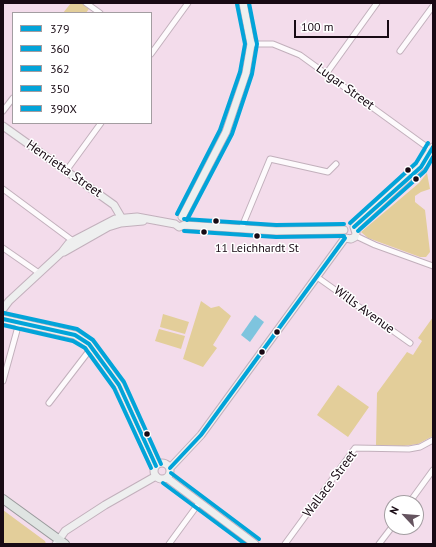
<!DOCTYPE html>
<style>
body{margin:0}
#map{position:relative;width:436px;height:547px;overflow:hidden;background:#f3dceb;font-family:"PT Sans",sans-serif}
canvas{display:block}
.frame{position:absolute;inset:0;border:4px solid #180a14;pointer-events:none}
.legend{position:absolute;left:12px;top:12px;width:140px;height:112px;box-sizing:border-box;background:#fff;border:1px solid #a39da1;margin:0;padding:5px 7px;list-style:none;font-size:12px;color:#180a14}
.legend li{display:flex;align-items:center;gap:8px;height:20px}
.legend b{width:20px;border:1px solid #a39da1}
.north{position:absolute;left:384px;top:495px;width:40px;height:40px;box-sizing:border-box;background:#fff;border:1px solid #a39da1;border-radius:50%;rotate:296deg;font-size:11px;font-weight:700;line-height:16px;text-align:center;color:#180a14}
.north::after{content:'';display:block;margin:auto;width:14px;height:18px;background:#65545f;clip-path:polygon(50% 0,100% 100%,50% 72%,0 100%)}
.scale{position:absolute;left:294px;top:20px;width:95px;height:18px;box-sizing:border-box;border:2px solid #180a14;border-top:0;padding-left:5px;font-size:12px;line-height:14px;white-space:nowrap;color:#180a14;-webkit-text-stroke:3px #fff;paint-order:stroke}
</style>
<div id="map">
<canvas width="436" height="547"></canvas>
<div class="frame"></div>
<ul class="legend">
<li><b style="height:5px;background:#02a4d9"></b>379</li>
<li><b style="height:5px;background:#02a4d9"></b>360</li>
<li><b style="height:5px;background:#02a4d9"></b>362</li>
<li><b style="height:5px;background:#02a4d9"></b>350</li>
<li><b style="height:5px;background:#02a4d9"></b>390X</li>
</ul>
<div class="north">N</div>
<div class="scale">100 m</div>
</div>
<script>
const context = document.querySelector('canvas').getContext('2d');
context.lineJoin = 'round';
function paint(path, color) { context.fillStyle = color; context.fill(path, 'evenodd'); }
const shape = rows => new Path2D(rows.map(r => 'M' + r).join(''));
function strokePath(path, color, width, dash) { context.strokeStyle = color; context.lineWidth = width; context.lineCap = dash ? 'butt' : 'round'; context.setLineDash(dash || []); context.stroke(path); }
function label(font, color, halo, rows, align = 'center') {
  context.font = font + ' "PT Sans",sans-serif'; context.lineWidth = 3; context.setLineDash([]); context.textBaseline = 'middle'; context.strokeStyle = halo; context.fillStyle = color; for (const [text, x, y, turn = 0] of rows) {
    context.save(); context.translate(x, y); context.rotate((+turn || 0) * Math.PI / 180); context.textAlign = isNaN(turn) ? turn : align; if (halo) context.strokeText(text, 0, 0); context.fillText(text, 0, 0); context.restore();
  }
}
const green = shape([
 [71,3,86,3,91,6,86,13,63,13],
 [427,173,430,189,421,192,415,196,415,202,425,210,430,252,426,257,420,257,368,238,361,232,419,183],
 [201,301,211,308,219,306,231,316,213,345,217,348,203,367,183,359],
 [163,314,189,322,185,334,160,327],
 [433,317,433,436,418,444,403,446,376,445,377,393,407,352,413,355,422,341,418,338],
 [159,329,185,336,181,349,155,341],
 [338,385,369,407,348,437,317,415],
 [3,510,45,541,46,544,3,544]
]);
const water = shape([
 [255,315,264,322,250,342,241,335]
]);
const street = shape([
 [86,3,100,13],
 [251,44,273,44,300,55,431,150],
 [400,51,433,6],
 [151,54,188,3],
 [326,74,377,3],
 [3,111,13,98],
 [66,171,101,123],
 [3,189,73,241],
 [241,229,270,159,328,172,336,164],
 [356,236,375,245,433,266],
 [3,248,39,273],
 [317,277,410,343],
 [3,381,19,323],
 [49,403,92,347],
 [409,503,433,470],
 [169,544,199,503],
 [285,544,355,448,409,449,420,447,433,440],
 [379,544,392,527]
]);
const secondary = shape([
 [3,126,114,205,121,217],
 [421,165,433,147],
 [182,217,226,132,246,73,251,44,243,3],
 [184,225,276,231,344,230],
 [354,227,433,155],
 [345,238,351,239,355,237,356,233,354,227],
 [64,252,108,227,121,223,143,221],
 [3,309,9,301,62,252,69,243,115,219,137,217,175,224,179,227,184,225],
 [3,319,75,335,89,344,119,385,156,466],
 '154 471a8 8 0 1 1 16 0a8 8 0 1 1-16 0Z',
 [170,468,201,435,345,238],
 [167,478,255,544],
 [56,544,65,531,105,505,156,476]
]);
const primary = shape([
 [3,499,65,544]
]);
const bus1 = shape([
 [354,227,421,167,433,147],
 [3,319,75,335,89,344,119,385,156,466],
 [170,468,201,435,345,238]
]);
const bus2 = shape([
 [187,220,232,134,252,74,257,44,249,3],
 [184,231,276,237,344,236],
 [358,231,425,171,433,157]
]);
const bus3 = shape([
 [177,214,220,130,240,72,245,44,237,4],
 [184,219,276,225,344,224],
 [350,223,416,163,428,143]
]);
const bus4 = shape([
 [3,325,73,341,85,348,114,388,151,468],
 [163,483,245,544]
]);
const bus5 = shape([
 [4,313,77,329,93,340,124,382,161,464],
 [171,473,259,539]
]);
const markers = [
 [408,170,3.5,"#180a14"],
 [416,179,3.5,"#180a14"],
 [216,221,3.5,"#180a14"],
 [204,232,3.5,"#180a14"],
 [257,236,3.5,"#180a14"],
 [277,332,3.5,"#180a14"],
 [262,352,3.5,"#180a14"],
 [147,434,3.5,"#180a14"]
];
const busNames = [
 ["11 Leichhardt St",257,249]
];
const streetNames = [
 ["Lugar Street",345,87,36],
 ["Henrietta Street",64,169,35],
 ["Wills Avenue",364,310,36],
 ["Wallace Street",330,484,-53]
];
paint(green, '#e3ce9a');
paint(water, '#7ec4de');
strokePath(street, '#c2b0bc', 7);
strokePath(secondary, '#c2b0bc', 9);
strokePath(primary, '#98999b', 10);
strokePath(street, '#fdfafc', 5);
strokePath(secondary, '#eeefef', 7);
strokePath(primary, '#dfe4e2', 8);
strokePath(bus1, '#02a4d9', 4);
strokePath(bus2, '#02a4d9', 4);
strokePath(bus3, '#02a4d9', 4);
strokePath(bus4, '#02a4d9', 4);
strokePath(bus5, '#02a4d9', 4);
for (const [x, y, r, color] of markers) { const dot = new Path2D(); dot.arc(x, y, r, 0, 2 * Math.PI); context.fillStyle = color; context.fill(dot); strokePath(dot, '#fff', 1.5); }
label('12px', '#180a14', '#fff', busNames);
label('13px', '#180a14', '#fff', streetNames);
</script>
